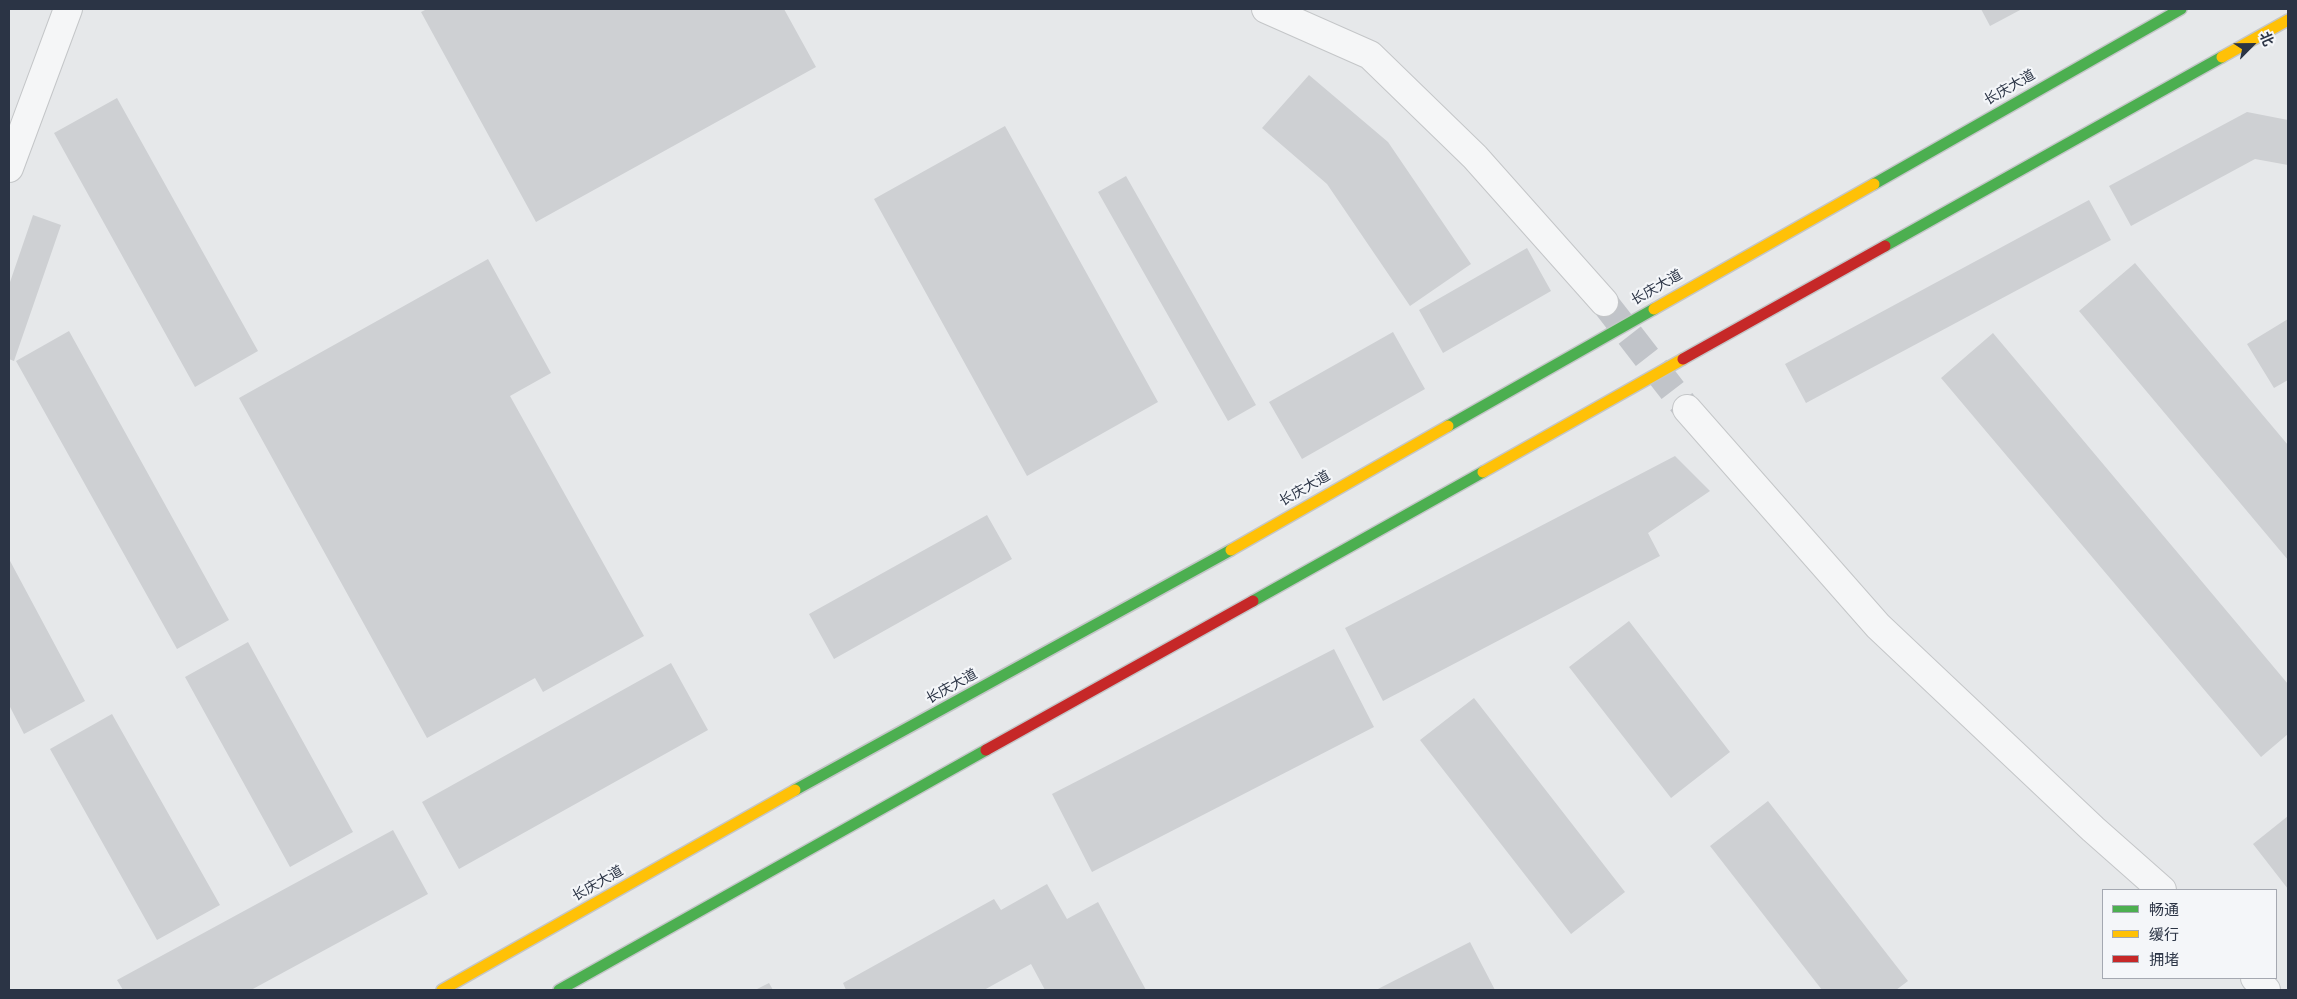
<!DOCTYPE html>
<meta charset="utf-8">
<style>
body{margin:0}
#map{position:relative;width:2297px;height:999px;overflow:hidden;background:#e6e8ea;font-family:"Varela Round","Noto Sans SC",sans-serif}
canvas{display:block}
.frame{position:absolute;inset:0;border:10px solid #2b3445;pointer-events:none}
.legend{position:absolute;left:2102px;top:889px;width:175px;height:90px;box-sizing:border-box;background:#f4f6f9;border:1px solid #a4a8b1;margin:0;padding:6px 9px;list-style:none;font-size:15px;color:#2b3445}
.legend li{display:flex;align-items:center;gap:10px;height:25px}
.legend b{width:25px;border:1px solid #a4a8b1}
.north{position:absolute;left:2227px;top:20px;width:50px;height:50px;-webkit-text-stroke:4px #f4f6f9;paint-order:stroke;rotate:67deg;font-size:14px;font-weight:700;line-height:20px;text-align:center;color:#2b3445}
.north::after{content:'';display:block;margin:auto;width:18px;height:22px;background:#2b3445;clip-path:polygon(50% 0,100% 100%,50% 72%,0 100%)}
</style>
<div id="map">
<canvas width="2297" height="999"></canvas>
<div class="frame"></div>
<ul class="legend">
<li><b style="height:6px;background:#4caf50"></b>畅通</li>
<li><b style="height:6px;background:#ffc107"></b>缓行</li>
<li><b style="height:6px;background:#c62828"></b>拥堵</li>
</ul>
<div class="north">北</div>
</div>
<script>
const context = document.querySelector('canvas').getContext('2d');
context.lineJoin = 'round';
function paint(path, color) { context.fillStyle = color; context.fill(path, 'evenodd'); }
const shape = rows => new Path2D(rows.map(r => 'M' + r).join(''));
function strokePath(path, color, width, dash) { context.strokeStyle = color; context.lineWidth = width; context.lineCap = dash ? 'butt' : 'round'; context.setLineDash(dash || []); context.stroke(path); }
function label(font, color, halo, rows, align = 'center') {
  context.font = font + ' "Varela Round","Noto Sans SC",sans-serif'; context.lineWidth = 4.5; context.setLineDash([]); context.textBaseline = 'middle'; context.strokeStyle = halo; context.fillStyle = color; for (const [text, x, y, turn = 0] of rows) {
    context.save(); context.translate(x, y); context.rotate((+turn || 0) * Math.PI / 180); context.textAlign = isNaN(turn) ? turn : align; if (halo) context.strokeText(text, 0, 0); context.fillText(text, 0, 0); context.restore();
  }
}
const building = shape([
 [427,9,784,9,816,67,536,222,421,12],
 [1981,9,2022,9,1990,26],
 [1309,75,1388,142,1471,264,1410,306,1327,184,1262,128],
 [117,98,258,351,195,387,54,133],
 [2247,112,2288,120,2288,165,2255,159,2131,226,2109,186],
 [1005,126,1158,402,1027,476,874,199],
 [1126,176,1256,405,1228,421,1098,192],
 [2089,200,2111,240,1806,403,1785,364],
 [33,215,61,225,14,361,9,359,9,285],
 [1527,248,1551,291,1443,353,1419,310],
 [488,259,551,373,510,396,644,636,543,692,535,678,427,738,239,398],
 [2135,263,2288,445,2288,560,2079,311],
 [2288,319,2288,380,2274,388,2247,344],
 [69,331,229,620,177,649,16,361],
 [1393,332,1425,389,1302,459,1269,402],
 [1993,333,2288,684,2288,734,2261,757,1941,378],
 [1675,456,1710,491,1648,533,1660,556,1383,701,1345,628],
 [987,515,1012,559,834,659,809,614],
 [9,559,85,701,24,734,9,705],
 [1629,621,1730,752,1671,798,1569,667],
 [248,642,353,832,290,867,185,677],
 [1334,649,1374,727,1092,872,1052,794],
 [671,663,708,730,459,869,422,802],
 [1474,698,1625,892,1571,934,1420,740],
 [112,714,220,905,157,940,50,749],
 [1768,801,1908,981,1896,990,1822,990,1710,846],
 [2288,816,2288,889,2253,844],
 [393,830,428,894,251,990,123,990,117,980],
 [1047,884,1067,919,1098,902,1146,990,1045,990,1031,964,984,990,846,990,843,983,994,899,1001,910],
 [1470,942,1495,990,1376,990],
 [769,983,773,990,755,990]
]);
const streetTunnel = shape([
 [1604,302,1687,409]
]);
const street = shape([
 [1266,9,1370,55,1475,157,1604,302],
 [9,168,68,9],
 [1687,409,1878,626,2093,829,2162,890],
 [2255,978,2266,990]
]);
const fast = shape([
 [1874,184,2181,9],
 [1885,246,2222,57],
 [1448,426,1654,309],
 [1253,601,1483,472],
 [795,790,1231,550],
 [559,990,986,750]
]);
const slow = shape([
 [2222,57,2288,20],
 [1654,309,1874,184],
 [1483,472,1683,359],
 [1231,550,1448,426],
 [442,990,795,790]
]);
const jam = shape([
 [1683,359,1885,246],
 [986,750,1253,601]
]);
const streetNames = [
 ["长庆大道",2010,88,-30],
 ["长庆大道",1657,288,-30],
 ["长庆大道",1305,489,-30],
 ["长庆大道",952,687,-29],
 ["长庆大道",598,884,-30]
];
paint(building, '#ced0d3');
strokePath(streetTunnel, '#c1c4c9', 28, [28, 14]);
strokePath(street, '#c4c6c8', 30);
strokePath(fast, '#c4c6c8', 14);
strokePath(slow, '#c4c6c8', 14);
strokePath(jam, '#c4c6c8', 14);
strokePath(street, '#f5f6f7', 28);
strokePath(fast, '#4caf50', 11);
strokePath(slow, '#ffc107', 11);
strokePath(jam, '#c62828', 11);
label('14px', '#2b3445', '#f4f6f9', streetNames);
</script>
